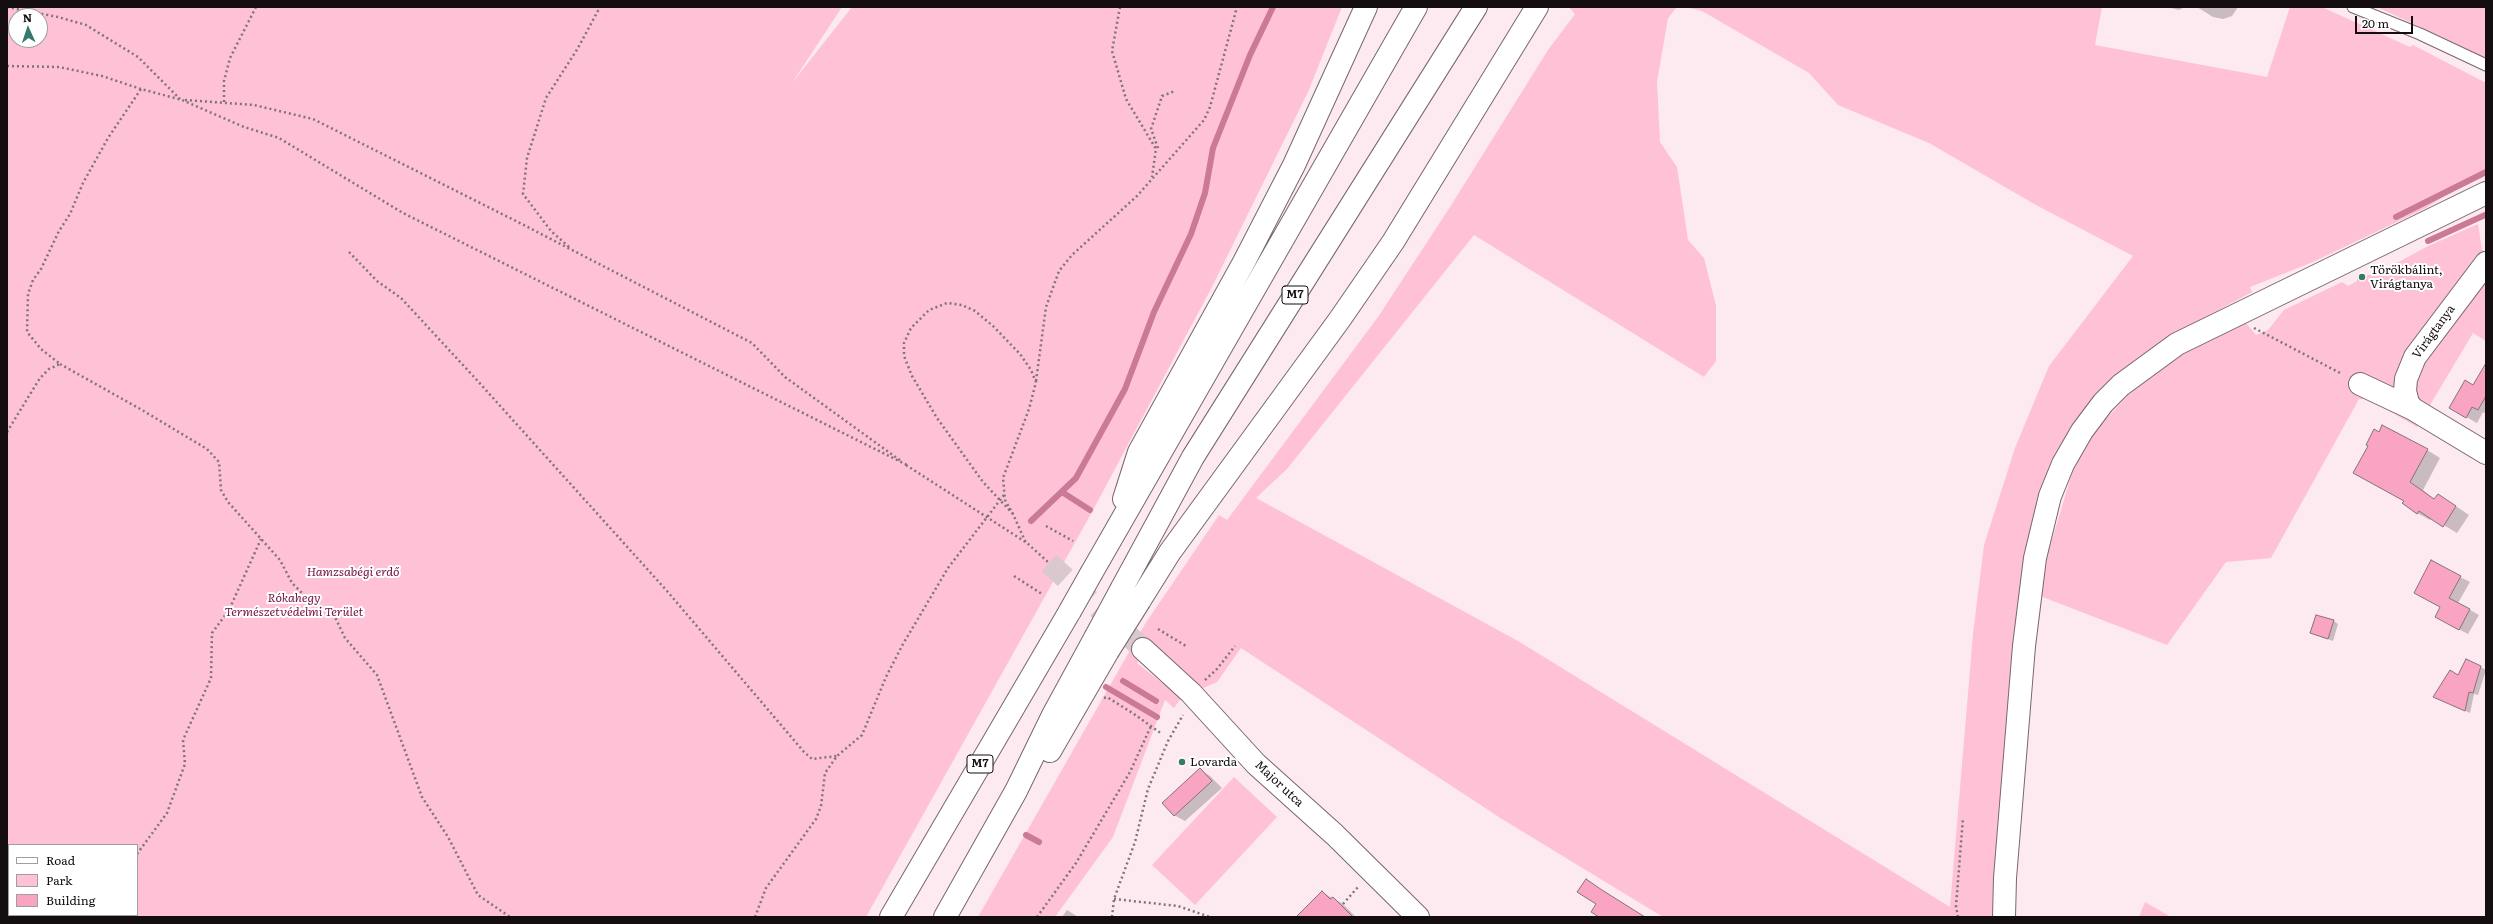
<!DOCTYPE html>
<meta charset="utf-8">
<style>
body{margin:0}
#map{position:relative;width:2493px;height:924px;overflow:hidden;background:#fceaf0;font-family:Literata,serif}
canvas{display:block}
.frame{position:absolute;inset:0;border:8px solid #130d0f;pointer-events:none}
.legend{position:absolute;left:8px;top:844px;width:130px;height:72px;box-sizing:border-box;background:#fff;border:1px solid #a19e9f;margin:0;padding:5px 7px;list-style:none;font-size:12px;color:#130d0f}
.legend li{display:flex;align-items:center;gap:8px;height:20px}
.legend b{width:20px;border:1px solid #a19e9f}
.north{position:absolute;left:8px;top:8px;width:40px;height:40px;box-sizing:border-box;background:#fff;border:1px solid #a19e9f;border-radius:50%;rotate:357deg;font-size:11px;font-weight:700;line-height:16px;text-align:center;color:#130d0f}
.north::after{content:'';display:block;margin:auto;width:14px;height:18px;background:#37796a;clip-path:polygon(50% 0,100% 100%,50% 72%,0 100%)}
.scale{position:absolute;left:2355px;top:16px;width:58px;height:18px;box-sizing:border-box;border:2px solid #130d0f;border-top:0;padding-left:5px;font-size:12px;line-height:14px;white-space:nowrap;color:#130d0f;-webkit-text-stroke:3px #fff;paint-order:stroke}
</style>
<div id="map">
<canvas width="2493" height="924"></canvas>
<div class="frame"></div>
<ul class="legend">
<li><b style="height:5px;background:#fff"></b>Road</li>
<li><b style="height:11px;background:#fec1d6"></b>Park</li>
<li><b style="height:11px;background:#faa4c3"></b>Building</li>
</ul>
<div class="north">N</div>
<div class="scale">20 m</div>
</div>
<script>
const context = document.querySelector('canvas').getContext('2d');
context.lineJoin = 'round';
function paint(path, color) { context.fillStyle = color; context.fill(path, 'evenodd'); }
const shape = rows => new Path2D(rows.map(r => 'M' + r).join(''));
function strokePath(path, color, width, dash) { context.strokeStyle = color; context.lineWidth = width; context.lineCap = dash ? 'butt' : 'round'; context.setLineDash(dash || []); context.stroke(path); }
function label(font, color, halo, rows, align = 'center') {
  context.font = font + ' Literata,serif'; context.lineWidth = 4; context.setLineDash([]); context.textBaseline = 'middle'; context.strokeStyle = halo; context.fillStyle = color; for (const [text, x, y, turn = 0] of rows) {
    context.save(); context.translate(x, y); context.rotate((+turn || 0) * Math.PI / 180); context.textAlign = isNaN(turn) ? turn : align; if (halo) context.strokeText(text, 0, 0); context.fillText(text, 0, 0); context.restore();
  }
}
const green = shape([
 [7,7,842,7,792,83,852,7,1342,7,1308,92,1213,285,1092,512,866,917,7,917],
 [16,16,40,16,40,40,16,40],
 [9,845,137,845,137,915,9,915],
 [1569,7,1677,7,1668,18,1657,82,1660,142,1677,167,1688,240,1704,258,1716,306,1716,361,1704,377,1474,235,1287,469,1256,498,1518,641,1950,907,1973,634,1984,545,2015,448,2049,366,2133,256,2036,205,1929,143,1838,105,1809,73,1702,11,1685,7,2102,7,2095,45,2267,77,2290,7,2322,7,2410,47,2413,45,2486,83,2486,169,2426,208,2313,262,2250,287,2252,292,2202,319,2147,353,2054,463,1996,917,1663,917,1502,819,1241,648,1217,682,1201,689,1187,673,1151,641,1137,663,1181,698,1174,708,1165,700,1113,837,1055,917,978,917,1145,624,1219,515,1227,520,1378,317,1450,207,1548,50,1575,14],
 [2377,7,2486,7,2486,59,2444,38],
 [2478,224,2482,250,2486,252,2486,341,2473,333,2417,427,2369,399,2359,399,2271,558,2226,562,2167,645,2040,596,2048,553,2073,470,2094,432,2127,396,2153,374,2182,353,2245,322,2256,335,2268,330,2284,310,2342,282,2348,286,2357,281,2357,275,2375,275,2426,247],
 [1234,777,1277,817,1195,905,1152,865],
 [2145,902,2171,917,2139,917]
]);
const shadow = shape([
 [2167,7,2185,7,2179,10],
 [2197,7,2238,7,2232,16,2223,19,2213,17],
 [2486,393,2486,414,2483,412,2477,423,2450,408],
 [2427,450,2440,458,2423,490,2435,500,2451,503,2469,515,2457,533,2432,518,2430,520,2417,513,2405,501,2367,480],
 [2460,577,2470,582,2458,603,2479,615,2468,634,2445,622,2441,607],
 [2334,621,2338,624,2333,641,2311,633],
 [2481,667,2486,670,2478,695,2474,694,2470,713,2434,697,2459,676],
 [1200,770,1210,776,1222,788,1185,821,1174,815],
 [1322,892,1343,904,1356,917,1298,917],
 [1067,910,1078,917,1062,917]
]);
const stream = shape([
 [2396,217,2486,172],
 [2428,241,2485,215],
 [1062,492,1090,510],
 [1031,521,1076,478,1125,389,1154,312,1191,234,1205,193,1213,148,1250,55,1273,7],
 [1123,681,1156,701],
 [1106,687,1157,717],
 [1026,835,1039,842]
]);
const building = shape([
 [2486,363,2486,396,2478,410,2472,407,2466,418,2449,408,2465,380,2473,385,2486,363],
 [2382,425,2428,449,2410,482,2434,499,2438,494,2456,506,2443,527,2419,511,2417,514,2402,503,2404,501,2353,473,2368,446,2366,445,2374,429,2379,432,2382,425],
 [2431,560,2461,576,2449,598,2470,609,2459,630,2435,617,2440,607,2414,593,2431,560],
 [2316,615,2334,620,2328,639,2310,633,2316,615],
 [2466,659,2481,666,2473,693,2469,692,2465,711,2433,697,2450,670,2458,675,2466,659],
 [1200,768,1212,781,1174,816,1162,803,1200,768],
 [1586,879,1602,890,1645,917,1599,917,1591,912,1596,904,1577,892,1586,879],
 [1322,891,1330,899,1333,897,1353,917,1296,917,1322,891]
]);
const minorTunnel = shape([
 [1049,563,1143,649]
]);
const path = shape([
 [7,7,58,17,86,25,138,57,180,99],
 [1120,7,1112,51,1126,99,1156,149,1152,177],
 [7,66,59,67,102,76,141,89],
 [185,100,254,105,313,119,516,221,752,343,785,377,901,461],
 [224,102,224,81,230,58,256,7],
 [1158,148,1151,129,1162,96,1175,91],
 [569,247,551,231,523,194,527,158,546,98,578,48,600,7],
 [349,252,377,281,401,298,475,378,667,591,804,752,812,759,837,756],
 [2254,328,2342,374],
 [60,364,142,410,207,449,219,462,221,490,228,502,280,560,292,583,307,598,334,615,345,638,377,675,422,797,448,837,478,895,510,917],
 [1036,381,1046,307,1059,271,1072,255,1137,196,1204,120,1210,107,1237,7],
 [7,432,40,378,49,369,60,364,41,349,27,332,28,294,33,280,41,269,59,231,70,214,83,183,108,138,141,89,182,100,244,127,279,138,403,213,907,465],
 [906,465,1027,543,1049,563],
 [1013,514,983,482,937,418,912,376,904,356,904,343,911,328,929,310,947,303,962,305,975,311,993,326,1020,354,1031,370,1036,382,1029,409,1003,478,1005,500,1013,514,1026,543],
 [1046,526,1073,541],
 [1014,576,1042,594],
 [1158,629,1186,646],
 [1205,680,1217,669,1235,646],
 [1104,698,1107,697,1134,714,1162,734],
 [137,854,167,813,185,764,183,740,211,678,212,633,229,610,261,539],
 [1114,899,1178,906,1210,917],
 [1343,904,1358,887],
 [123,917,124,915],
 [755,917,766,888,816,819,821,806,825,773,837,756,862,735,886,677,903,644,948,568,1004,495],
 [1037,917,1076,863,1130,772,1151,726],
 [1112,917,1114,899,1135,842,1148,789,1168,741,1183,715],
 [1958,917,1956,906,1963,818]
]);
const service = shape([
 [2353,7,2420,34,2486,65]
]);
const minor = shape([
 [2486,263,2415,357,2406,379,2405,391,2408,403,2413,409,2486,453],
 [2360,384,2413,409],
 [1143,649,1191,693,1256,764,1335,835,1418,917]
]);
const secondary = shape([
 [2004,917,2005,878,2024,646,2035,558,2050,496,2063,464,2082,431,2103,403,2121,385,2177,344,2486,193]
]);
const motorway = shape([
 [1124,499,1139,452,1244,262,1294,165,1366,7],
 [1092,572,1416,7],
 [1122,588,1193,457,1476,7],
 [1140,600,1170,552,1340,319,1393,242,1537,7],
 [1050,751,1108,651],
 [891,917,1070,611],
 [945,917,1016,791,1053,715,1095,638]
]);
const motorwayBridge = shape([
 [1070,611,1092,572],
 [1095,638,1122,588],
 [1108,651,1140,600]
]);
const markers = [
 [2362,277,4,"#37796a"],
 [1182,762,4,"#37796a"]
];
const shields = [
 [1295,295,26],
 [980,764,26]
];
const shieldNames = [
 ["M7",1295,295],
 ["M7",980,764]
];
const poiNames = [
 ["Törökbálint,",2370,270],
 ["Virágtanya",2370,284],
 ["Lovarda",1190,762]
];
const streetNames = [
 ["Virágtanya",2434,332,-54],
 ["Major utca",1279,784,43]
];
const parkNames = [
 ["Hamzsabégi erdő",353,572],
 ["Rókahegy",294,598],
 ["Természetvédelmi Terület",294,612]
];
paint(green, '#fec1d6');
paint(shadow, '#0003');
strokePath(stream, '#ca7997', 6);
paint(building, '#faa4c3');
strokePath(building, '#837378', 1);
strokePath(minorTunnel, '#d9c9ce', 22, [22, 11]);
strokePath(service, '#77676c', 13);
strokePath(minor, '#77676c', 24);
strokePath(secondary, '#77676c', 24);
strokePath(motorway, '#77676c', 24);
strokePath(path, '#7f7478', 2.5, [2, 3]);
strokePath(service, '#fff', 11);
strokePath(minor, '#fff', 22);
strokePath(secondary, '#fff', 22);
strokePath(motorway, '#fff', 22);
strokePath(motorwayBridge, '#77676c', 24, []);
strokePath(motorwayBridge, '#fff', 22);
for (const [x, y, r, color] of markers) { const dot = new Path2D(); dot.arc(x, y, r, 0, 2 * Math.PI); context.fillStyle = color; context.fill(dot); strokePath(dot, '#fff', 1.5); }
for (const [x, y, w] of shields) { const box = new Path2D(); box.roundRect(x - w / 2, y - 9, w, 18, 3); context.fillStyle = '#fff'; context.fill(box); strokePath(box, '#130d0f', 1); }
label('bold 11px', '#130d0f', null, shieldNames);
label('12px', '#130d0f', '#fff', poiNames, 'left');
label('12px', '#130d0f', '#fff', streetNames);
label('italic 12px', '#731042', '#fff', parkNames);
</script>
